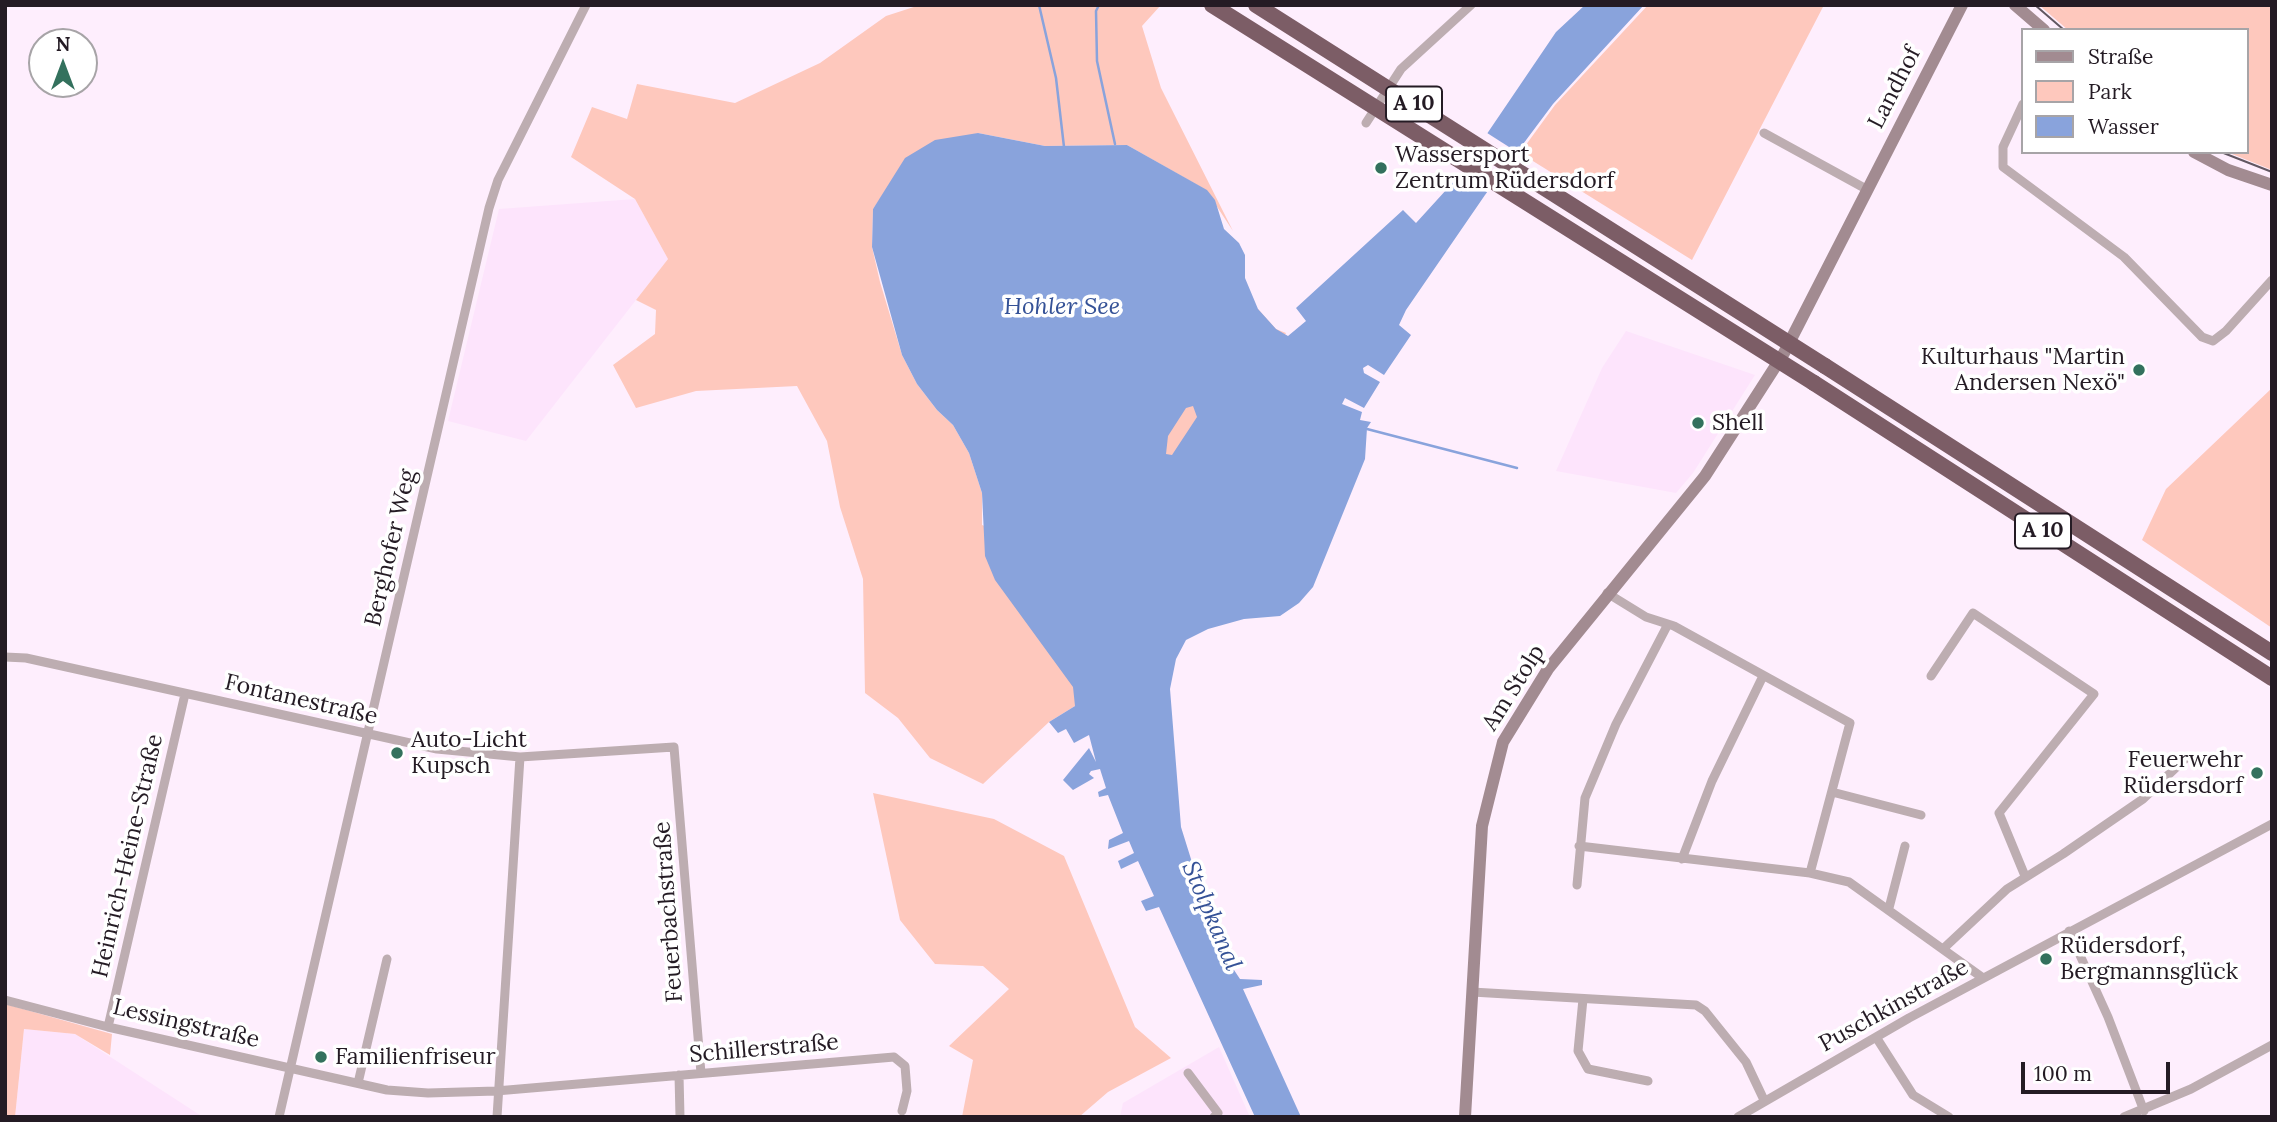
<!DOCTYPE html>
<meta charset="utf-8">
<style>
body{margin:0}
#map{position:relative;width:2277px;height:1122px;overflow:hidden;background:#feeefd;font-family:Lora,serif}
canvas{display:block}
.frame{position:absolute;inset:0;border:7px solid #241b24;pointer-events:none}
.legend{position:absolute;left:2021px;top:28px;width:228px;height:126px;box-sizing:border-box;background:#fff;border:2px solid #a7a4a7;margin:0;padding:9px 12px;list-style:none;font-size:21px;color:#241b24}
.legend li{display:flex;align-items:center;gap:14px;height:35px}
.legend b{width:35px;border:2px solid #a7a4a7}
.north{position:absolute;left:28px;top:28px;width:70px;height:70px;box-sizing:border-box;background:#fff;border:2px solid #a7a4a7;border-radius:50%;rotate:0deg;font-size:19px;font-weight:700;line-height:28px;text-align:center;color:#241b24}
.north::after{content:'';display:block;margin:auto;width:24px;height:32px;background:#33715d;clip-path:polygon(50% 0,100% 100%,50% 72%,0 100%)}
.scale{position:absolute;left:2021px;top:1062px;width:149px;height:32px;box-sizing:border-box;border:4px solid #241b24;border-top:0;padding-left:9px;font-size:21px;line-height:24px;white-space:nowrap;color:#241b24;-webkit-text-stroke:5px #fff;paint-order:stroke}
</style>
<div id="map">
<canvas width="2277" height="1122"></canvas>
<div class="frame"></div>
<ul class="legend">
<li><b style="height:9px;background:#a28b91"></b>Straße</li>
<li><b style="height:19px;background:#fec8bd"></b>Park</li>
<li><b style="height:19px;background:#89a3dc"></b>Wasser</li>
</ul>
<div class="north">N</div>
<div class="scale">100 m</div>
</div>
<script>
const context = document.querySelector('canvas').getContext('2d');
context.lineJoin = 'round';
function paint(path, color) { context.fillStyle = color; context.fill(path, 'evenodd'); }
const shape = rows => new Path2D(rows.map(r => 'M' + r).join(''));
function strokePath(path, color, width, dash) { context.strokeStyle = color; context.lineWidth = width; context.lineCap = dash ? 'butt' : 'round'; context.setLineDash(dash || []); context.stroke(path); }
function label(font, color, halo, rows, align = 'center') {
  context.font = font + ' Lora,serif'; context.lineWidth = 7; context.setLineDash([]); context.textBaseline = 'middle'; context.strokeStyle = halo; context.fillStyle = color; for (const [text, x, y, turn = 0] of rows) {
    context.save(); context.translate(x, y); context.rotate((+turn || 0) * Math.PI / 180); context.textAlign = isNaN(turn) ? turn : align; if (halo) context.strokeText(text, 0, 0); context.fillText(text, 0, 0); context.restore();
  }
}
const built = shape([
 [635,199,668,259,526,441,448,421,499,209],
 [1626,331,1755,375,1693,473,1676,493,1556,471,1602,368],
 [24,1029,75,1034,203,1117,15,1117],
 [1219,1047,1250,1117,1120,1117,1123,1103]
]);
const green = shape([
 [920,5,1161,5,1142,26,1161,88,1233,231,1206,190,1127,145,1045,146,978,133,889,186,873,209,872,247,880,282,902,355,917,384,937,410,953,425,969,453,982,493,982,525,1073,559,1258,309,1276,329,1286,333,1075,706,1049,722,983,784,930,758,898,718,865,693,863,579,840,507,827,441,797,386,696,391,636,408,613,365,655,334,656,310,636,300,668,259,635,199,571,157,592,107,627,119,637,84,735,103,820,63,886,16],
 [1648,5,1824,5,1692,260,1520,153,1555,105],
 [2039,5,2272,5,2272,170,2227,152,2247,152,2247,30,2068,30],
 [2272,388,2272,628,2142,540,2166,489],
 [873,793,994,819,1064,856,1135,1027,1171,1058,1108,1092,1079,1117,962,1117,973,1060,949,1046,1009,989,983,966,935,964,900,920],
 [5,1004,112,1034,110,1055,75,1034,24,1029,15,1117,5,1117]
]);
const water = shape([
 [1585,5,1644,5,1553,104,1485,195,1406,310,1399,325,1411,335,1384,375,1368,365,1363,368,1364,373,1380,382,1364,408,1345,398,1342,404,1362,412,1360,420,1371,422,1367,428,1365,459,1313,587,1299,603,1280,616,1244,619,1208,629,1186,640,1176,659,1170,689,1181,827,1210,920,1234,970,1240,979,1262,980,1262,985,1243,989,1301,1117,1255,1117,1159,907,1146,911,1141,901,1154,896,1138,861,1121,869,1118,861,1134,853,1129,841,1108,849,1109,840,1123,833,1108,795,1099,797,1098,792,1106,788,1100,769,1091,771,1089,774,1094,778,1073,790,1063,780,1089,748,1096,762,1089,735,1074,743,1066,729,1058,733,1049,722,1075,706,1073,687,995,580,985,556,982,493,969,453,953,425,937,410,917,384,902,355,872,247,873,209,905,158,935,140,978,133,1045,146,1127,145,1207,190,1215,200,1224,229,1239,243,1245,255,1245,278,1258,309,1276,329,1288,336,1306,321,1296,308,1403,210,1416,223,1457,178,1556,32],
 [1193,406,1197,417,1172,455,1166,454,1168,436,1186,408]
]);
const pier = shape([
 [1484,131,1520,154,1490,194,1456,173]
]);
const stream = shape([
 [1039,5,1056,78,1064,147],
 [1099,5,1096,11,1097,61,1115,144],
 [1367,429,1517,468]
]);
const street = shape([
 [2023,104,2003,147,2003,167,2124,257,2202,337,2213,341,2226,331,2272,280],
 [1366,123,1401,69,1471,5],
 [1764,133,1868,190],
 [1607,593,1646,617,1674,626,1850,723,1810,873],
 [5,657,26,658,437,749,520,757,674,747,701,1073],
 [1931,676,1973,613,2094,694,1999,813,2025,876],
 [1832,792,1921,815],
 [1579,846,1810,873,1849,882,1983,978],
 [1682,859,1712,781,1763,676],
 [1577,885,1585,798,1616,724,1667,626],
 [1889,908,1905,846],
 [2069,931,2108,1017,2144,1111],
 [1944,948,2007,889,2063,854,2143,799,2185,759],
 [1472,992,1696,1005,1705,1011,1746,1062,1764,1100],
 [1583,999,1578,1051,1588,1069,1648,1081],
 [5,1000,108,1027,387,1090,428,1093,496,1091,894,1057,905,1066,907,1091,902,1111],
 [108,1027,185,694],
 [1876,1037,1913,1095,1949,1117],
 [1188,1073,1218,1113,1214,1117],
 [679,1075,680,1117],
 [358,1083,387,959],
 [279,1117,489,208,498,180,586,5],
 [497,1117,520,757],
 [1738,1117,1909,1018,2272,824],
 [2124,1117,2191,1089,2272,1045]
]);
const secondary = shape([
 [2015,5,2044,30],
 [2194,152,2228,170,2272,185],
 [1465,1117,1482,826,1503,742,1548,669,1705,476,1784,353,1962,5]
]);
const highway = shape([
 [1825,366,2272,653],
 [1814,383,2272,678]
]);
const tram = shape([
 [2035,5,2064,30],
 [2221,152,2272,172]
]);
const highwayBridge = shape([
 [1212,5,1814,383],
 [1256,5,1825,366]
]);
const markers = [
 [1381,168,7,"#33715d"],
 [2139,370,7,"#33715d"],
 [1698,423,7,"#33715d"],
 [397,753,7,"#33715d"],
 [2257,773,7,"#33715d"],
 [2046,959,7,"#33715d"],
 [321,1057,7,"#33715d"]
];
const shields = [
 [1414,104,56],
 [2043,531,56]
];
const shieldNames = [
 ["A 10",1414,104],
 ["A 10",2043,531]
];
const streetNames = [
 ["Landhof",1895,88,-63],
 ["Berghofer Weg",391,548,-77],
 ["Am Stolp",1514,688,-58],
 ["Fontanestraße",301,700,13],
 ["Heinrich-Heine-Straße",128,856,-77],
 ["Feuerbachstraße",669,912,-94],
 ["Puschkinstraße",1894,1006,-29],
 ["Lessingstraße",186,1024,13],
 ["Schillerstraße",764,1049,-5]
];
const poiNames = [
 ["Wassersport",1395,155],
 ["Zentrum Rüdersdorf",1395,181],
 ["Kulturhaus \"Martin",2125,357,"right"],
 ["Andersen Nexö\"",2125,383,"right"],
 ["Shell",1712,423],
 ["Auto-Licht",411,740],
 ["Kupsch",411,766],
 ["Feuerwehr",2243,760,"right"],
 ["Rüdersdorf",2243,786,"right"],
 ["Rüdersdorf,",2060,946],
 ["Bergmannsglück",2060,972],
 ["Familienfriseur",335,1057]
];
const waterNames = [
 ["Hohler See",1062,307],
 ["Stolpkanal",1211,916,67]
];
paint(built, '#fde4fc');
paint(green, '#fec8bd');
paint(water, '#89a3dc');
paint(pier, '#feeefd');
strokePath(stream, '#89a3dc', 2.5);
strokePath(street, '#bdadb1', 9);
strokePath(secondary, '#a28b91', 12);
strokePath(highway, '#7c5d66', 16);
strokePath(tram, '#625762', 2);
strokePath(highwayBridge, '#7c5d66', 16);
for (const [x, y, r, color] of markers) { const dot = new Path2D(); dot.arc(x, y, r, 0, 2 * Math.PI); context.fillStyle = color; context.fill(dot); strokePath(dot, '#fff', 2.5); }
for (const [x, y, w] of shields) { const box = new Path2D(); box.roundRect(x - w / 2, y - 17.5, w, 35, 5); context.fillStyle = '#fff'; context.fill(box); strokePath(box, '#241b24', 2); }
label('bold 21px', '#241b24', null, shieldNames);
label('23px', '#241b24', '#fff', streetNames);
label('23px', '#241b24', '#fff', poiNames, 'left');
label('italic 24px', '#355297', '#fff', waterNames);
</script>
